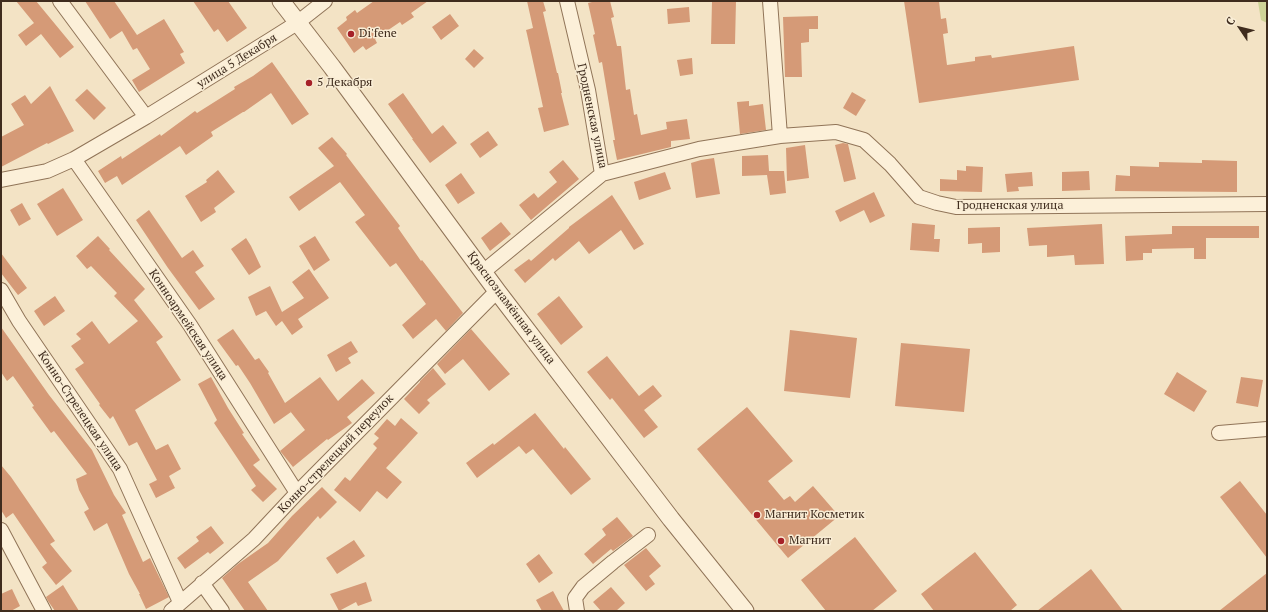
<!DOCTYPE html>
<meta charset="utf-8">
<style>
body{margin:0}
#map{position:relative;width:1268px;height:612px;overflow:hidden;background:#f3e3c5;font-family:"PT Serif",serif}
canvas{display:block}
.frame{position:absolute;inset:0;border:2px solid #3f2c1e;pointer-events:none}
.north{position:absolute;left:1220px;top:8px;width:40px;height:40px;-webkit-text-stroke:3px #f9edd5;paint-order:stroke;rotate:305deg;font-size:11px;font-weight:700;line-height:16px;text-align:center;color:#3f2c1e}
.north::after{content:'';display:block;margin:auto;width:14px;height:18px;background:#3f2c1e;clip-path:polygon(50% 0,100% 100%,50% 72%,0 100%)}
</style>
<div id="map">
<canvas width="1268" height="612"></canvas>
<div class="frame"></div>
<div class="north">С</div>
</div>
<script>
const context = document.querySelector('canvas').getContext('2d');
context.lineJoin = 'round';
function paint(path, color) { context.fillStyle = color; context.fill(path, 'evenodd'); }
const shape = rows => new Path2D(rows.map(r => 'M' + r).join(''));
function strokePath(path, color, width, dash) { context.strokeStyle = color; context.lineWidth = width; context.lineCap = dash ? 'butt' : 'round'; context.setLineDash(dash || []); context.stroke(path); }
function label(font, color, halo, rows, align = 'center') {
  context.font = font + ' "PT Serif",serif'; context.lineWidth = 3; context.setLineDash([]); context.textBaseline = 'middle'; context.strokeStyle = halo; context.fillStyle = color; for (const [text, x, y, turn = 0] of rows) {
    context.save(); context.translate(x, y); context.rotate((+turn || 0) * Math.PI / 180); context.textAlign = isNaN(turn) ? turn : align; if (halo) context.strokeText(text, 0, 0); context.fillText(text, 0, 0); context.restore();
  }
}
const green = shape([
 [1267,1,1267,23,1261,20,1258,2]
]);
const building = shape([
 [16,1,36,1,74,47,60,58,41,34,26,46,18,35,34,23],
 [85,1,114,1,137,35,164,19,184,52,180,54,185,63,139,92,132,80,150,69,137,48,133,50,122,31,110,39],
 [193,1,228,1,247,28,227,42,218,29,214,32],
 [374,1,428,1,411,13,414,17,402,25,400,22,375,39,377,43,366,50,363,46,354,53,337,28,347,20,346,17,355,10,357,13],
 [527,1,543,1,546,11,543,12,557,73,558,73,562,93,561,93,569,125,544,132,538,108,543,107,527,34,526,30,533,28],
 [596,1,610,1,614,17,611,18,617,46,621,46,626,90,630,89,634,115,637,114,641,135,667,129,666,122,687,119,690,139,671,141,671,147,617,160,613,140,615,140,602,62,599,63,593,35,595,34,588,3],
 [712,1,736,1,735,44,711,44],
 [904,1,939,1,941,19,946,18,948,33,943,34,947,65,975,61,975,57,991,55,992,58,1074,46,1079,80,919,103],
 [689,7,690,22,668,24,667,9],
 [450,14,459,26,441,40,432,27],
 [818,16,818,29,809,29,809,42,801,43,802,77,785,77,783,17],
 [474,49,484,58,474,68,465,59],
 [692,58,693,74,680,76,677,60],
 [272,62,309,114,292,125,271,93,244,112,243,112,211,132,213,136,186,155,180,146,122,185,117,176,105,183,98,171,121,156,122,159,160,134,161,136,195,111,197,113,235,89,234,87,253,76],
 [50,86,74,131,48,144,47,143,1,167,1,137,24,125,11,104,25,95,31,104],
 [87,89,106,108,94,120,75,100],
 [852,92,866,100,856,116,843,108],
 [403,93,432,134,443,125,457,143,430,163,412,139,413,139,388,104],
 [749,101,749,106,763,104,766,130,740,134,737,102],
 [488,131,498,145,480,158,470,144],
 [332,137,347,154,346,155,400,226,398,228,421,261,422,260,463,313,446,331,436,319,413,339,402,325,426,304,396,263,390,267,355,222,365,215,340,182,299,211,289,197,334,166,318,148],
 [843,143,848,144,856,179,844,182,835,145],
 [805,145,809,178,787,181,786,148],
 [768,155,769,171,784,171,786,193,770,195,767,175,742,176,742,156],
 [714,158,720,194,696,198,691,163,701,160],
 [563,160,579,179,531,220,519,205,534,193,538,198,557,182,549,172],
 [1202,160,1237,161,1237,192,1115,191,1116,175,1130,176,1130,166,1159,167,1159,162,1202,163],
 [966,166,983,167,982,192,940,191,940,179,957,180,957,170,966,171],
 [218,170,235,192,214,208,216,212,201,222,185,196,207,182,206,180],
 [1089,171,1090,190,1062,191,1062,172],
 [665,172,671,189,639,200,634,182],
 [1032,172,1033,186,1018,187,1019,191,1007,192,1005,174],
 [461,173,475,193,458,204,445,185],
 [63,188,83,220,57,236,37,204],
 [874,192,885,216,870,223,864,210,840,222,835,211],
 [612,195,644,244,634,250,621,230,589,254,579,241,555,261,553,258,525,283,514,270,529,259,531,261,569,228,569,227],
 [22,203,31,219,19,226,10,210],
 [149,210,182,258,193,250,204,266,195,272,215,299,199,310,168,268,136,220],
 [501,222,511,234,490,251,481,238],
 [912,223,935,225,934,239,940,239,939,252,910,250],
 [1102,224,1104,264,1075,265,1074,255,1047,257,1047,245,1029,246,1027,228],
 [1172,226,1259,226,1259,238,1206,238,1206,259,1194,259,1194,248,1152,249,1152,253,1143,253,1143,260,1126,261,1125,236,1172,234],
 [1000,227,1000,252,982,253,982,243,968,244,968,228],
 [98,236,110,249,109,250,145,289,134,300,163,337,156,342,181,380,135,410,156,450,168,444,181,469,169,476,175,488,156,498,149,484,157,480,137,442,129,446,113,416,110,419,99,405,100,404,75,369,84,363,71,346,81,339,76,334,92,321,109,344,138,321,114,296,117,293,91,266,87,269,76,256],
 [315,236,330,260,314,271,299,246],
 [246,238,251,246,261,267,249,275,231,249],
 [1,253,27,288,18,295,1,273],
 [309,269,329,298,298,319,303,327,292,335,282,321,276,326,266,311,256,316,248,297,270,286,282,312,304,298,292,282],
 [55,296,65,311,44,326,34,311],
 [559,296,583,327,561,345,537,314],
 [1,327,49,395,92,450,114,495,126,513,122,515,143,562,150,558,169,597,146,609,139,594,140,594,129,574,107,523,94,531,84,512,89,509,79,490,76,479,87,474,54,431,51,433,32,407,34,406,13,376,7,381,1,372],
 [233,329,255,360,259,358,269,372,268,373,285,403,320,377,338,401,362,379,375,393,347,417,352,423,328,440,327,439,293,467,280,451,305,430,290,411,291,412,274,424,250,383,238,365,236,366,217,340],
 [471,329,510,374,489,391,463,359,445,374,437,364],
 [790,330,857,338,850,398,784,391],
 [351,341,358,352,348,358,351,363,336,372,327,355],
 [901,343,970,349,964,412,895,406],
 [607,356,639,396,653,385,662,396,644,410,658,427,644,438,612,398,610,400,587,372],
 [433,368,446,384,427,400,430,403,419,414,404,399,420,382,420,381],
 [1177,372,1207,391,1194,412,1164,394],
 [211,377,228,408,244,433,242,434,260,460,253,465,277,489,263,502,251,490,256,486,214,423,217,420,198,384],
 [1241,377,1263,380,1258,407,1236,403],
 [747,407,793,461,768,481,784,500,790,496,795,502,813,486,839,516,788,558,697,449],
 [535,413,564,449,565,447,591,479,571,495,533,449,526,454,519,446,477,478,466,463,493,443,494,445],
 [401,418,418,433,386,468,402,482,387,499,377,491,360,512,334,490,345,477,350,481,377,448,373,444,379,438,374,434,387,419,395,426],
 [1,465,11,477,55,541,50,544,72,571,56,585,42,567,47,563,13,513,6,518,1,510],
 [1240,481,1267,515,1267,558,1220,497],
 [322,487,337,502,320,519,318,516,278,561,248,582,268,611,245,611,222,578,238,564,268,543,292,516],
 [617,517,633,536,613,551,611,549,593,564,584,554,606,535,602,529],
 [211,526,224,543,210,554,208,552,185,569,177,558,199,541,196,537],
 [855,537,897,591,872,611,826,611,801,580],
 [354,540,365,556,337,574,326,558],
 [646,548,661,566,649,576,655,584,646,591,624,565],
 [975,552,1017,605,1010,611,934,611,921,594],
 [539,554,553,573,539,583,526,564],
 [1091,569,1123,611,1037,611],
 [1267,573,1267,611,1219,611],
 [366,582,372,601,358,606,356,602,339,611,330,594],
 [63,585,79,611,55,611,48,601,46,597],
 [611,587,625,603,616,611,601,611,593,602],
 [12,589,20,606,11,611,1,611,1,594],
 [553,591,564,611,542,611,536,600]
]);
const minor = shape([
 [60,1,146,117],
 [567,1,588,90,602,174,699,149,780,136,836,132,864,140,890,164,919,197,937,203,956,207,1267,204],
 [770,1,780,136],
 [74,159,190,325,297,493],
 [1,180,47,171,74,159,146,117,270,40,297,23,325,1],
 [483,272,602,174],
 [1,290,19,321,120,469,180,602],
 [1219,433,1267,429],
 [1,530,44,611],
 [202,583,222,611],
 [171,611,254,539,297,493,497,291],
 [577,611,575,598,583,587,613,562,648,535]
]);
const tertiary = shape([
 [281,1,332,67,497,291,671,519,745,611]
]);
const markers = [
 [351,34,4,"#a62128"],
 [309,83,4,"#a62128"],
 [757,515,4,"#a62128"],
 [781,541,4,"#a62128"]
];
const poiNames = [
 ["Di'fene",359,34],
 ["5 Декабря",317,83],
 ["Магнит Косметик",765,515],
 ["Магнит",789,541]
];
const streetNames = [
 ["улица 5 Декабря",237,61,-32],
 ["Гродненская улица",592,116,78],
 ["Гродненская улица",1010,206],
 ["Краснознамённая улица",511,308,53],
 ["Конноармейская улица",188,325,56],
 ["Конно-Стрелецкая улица",80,411,56],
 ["Конно-стрелецкий переулок",336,454,-46]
];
paint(green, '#ced397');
paint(building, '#d59a77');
strokePath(minor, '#907458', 16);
strokePath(tertiary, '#907458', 19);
strokePath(minor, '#fcf0d9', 14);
strokePath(tertiary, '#fcf0d9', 17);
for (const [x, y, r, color] of markers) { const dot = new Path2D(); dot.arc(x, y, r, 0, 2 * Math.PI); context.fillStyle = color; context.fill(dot); strokePath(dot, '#f9edd5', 1.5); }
label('12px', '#3f2c1e', '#f9edd5', poiNames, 'left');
label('12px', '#3f2c1e', '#f9edd5', streetNames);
</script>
